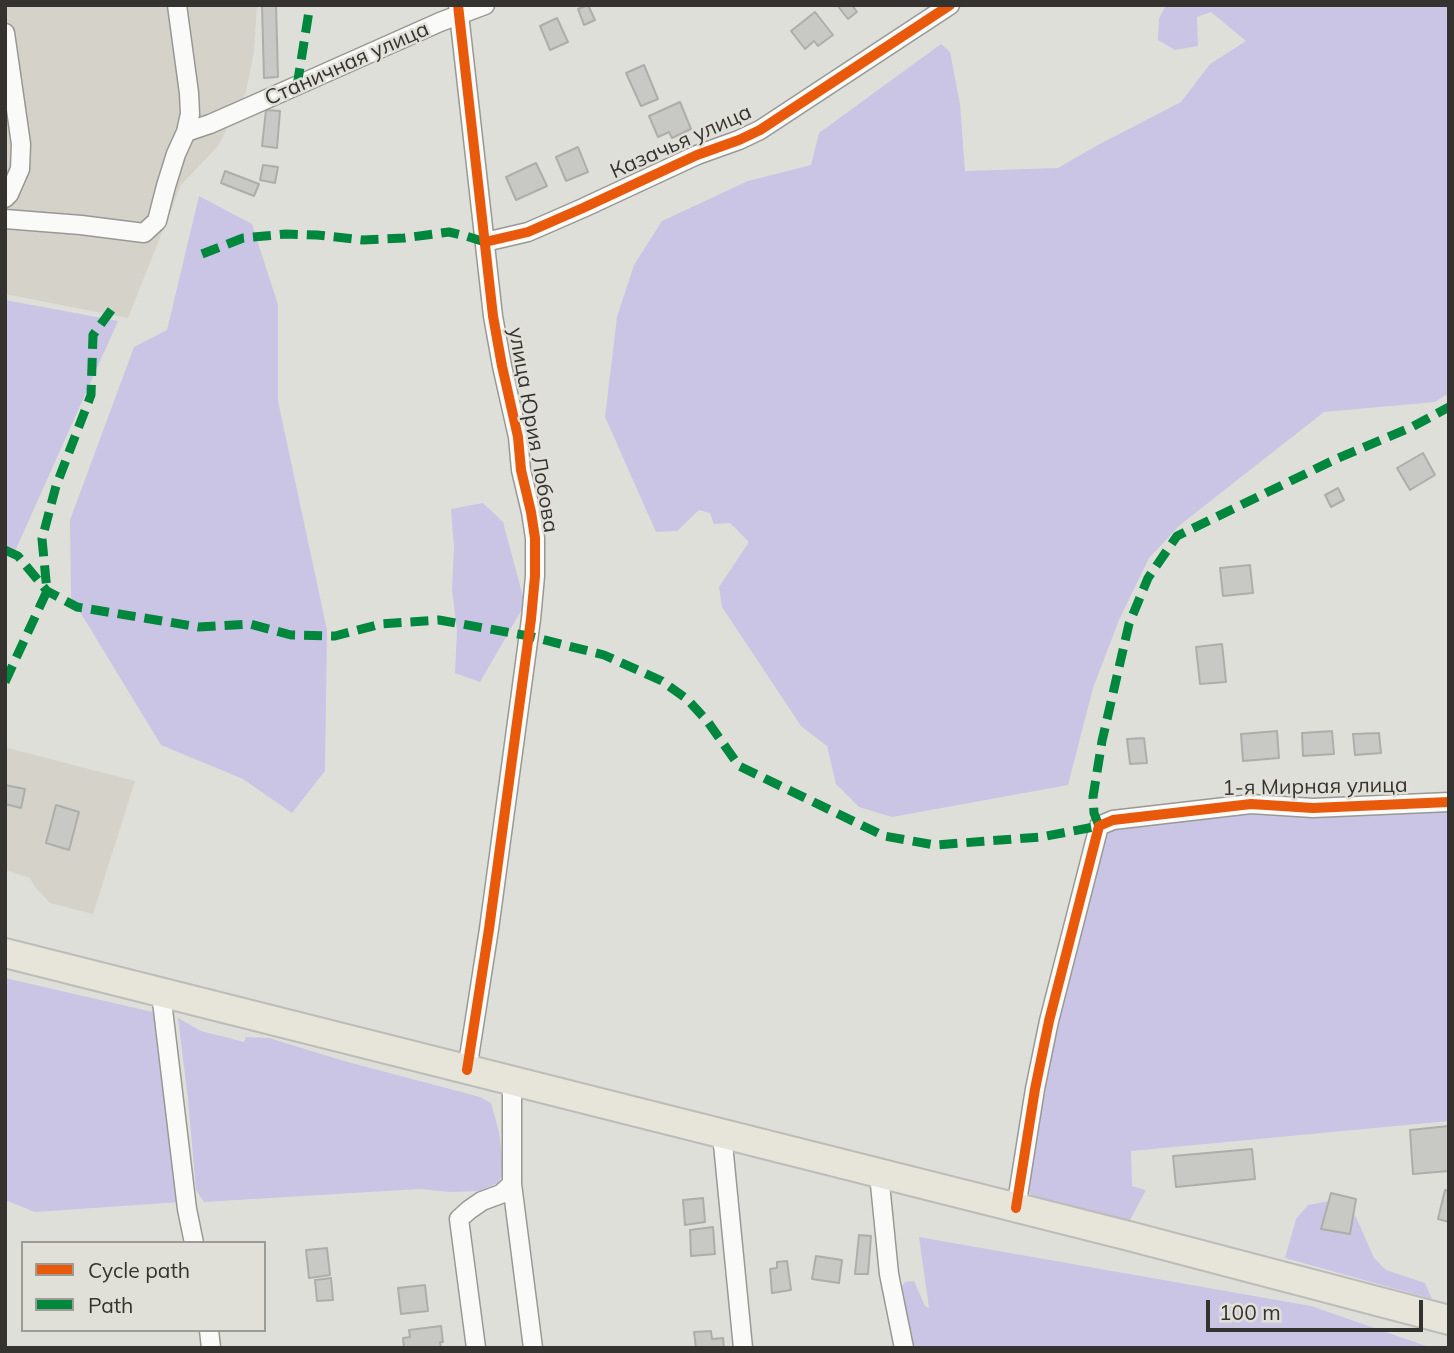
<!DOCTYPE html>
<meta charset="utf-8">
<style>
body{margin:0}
#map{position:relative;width:1454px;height:1353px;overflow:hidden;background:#dfdfda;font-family:Mulish,sans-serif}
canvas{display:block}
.frame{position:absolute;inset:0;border:7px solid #343330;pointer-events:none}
.legend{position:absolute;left:21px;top:1241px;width:245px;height:91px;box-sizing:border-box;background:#e1e0d8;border:2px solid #9c9b95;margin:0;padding:9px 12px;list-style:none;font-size:21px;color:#343330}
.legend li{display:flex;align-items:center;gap:14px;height:35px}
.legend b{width:35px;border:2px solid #9c9b95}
.scale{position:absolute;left:1206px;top:1300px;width:217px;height:32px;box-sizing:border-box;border:4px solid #343330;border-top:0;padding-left:9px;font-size:21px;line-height:24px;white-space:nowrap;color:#343330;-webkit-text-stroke:5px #e1e0d8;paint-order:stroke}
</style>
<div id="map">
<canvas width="1454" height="1353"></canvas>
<div class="frame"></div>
<ul class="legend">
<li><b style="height:9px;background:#e8590c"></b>Cycle path</li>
<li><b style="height:9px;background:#00873e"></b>Path</li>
</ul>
<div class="scale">100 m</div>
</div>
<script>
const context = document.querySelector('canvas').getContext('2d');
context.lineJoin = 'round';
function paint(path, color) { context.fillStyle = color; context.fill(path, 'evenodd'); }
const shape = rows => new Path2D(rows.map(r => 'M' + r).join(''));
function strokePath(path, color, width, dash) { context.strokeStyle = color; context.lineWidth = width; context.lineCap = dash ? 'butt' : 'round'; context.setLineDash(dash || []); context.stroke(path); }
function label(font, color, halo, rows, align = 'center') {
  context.font = font + ' Mulish,sans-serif'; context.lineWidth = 5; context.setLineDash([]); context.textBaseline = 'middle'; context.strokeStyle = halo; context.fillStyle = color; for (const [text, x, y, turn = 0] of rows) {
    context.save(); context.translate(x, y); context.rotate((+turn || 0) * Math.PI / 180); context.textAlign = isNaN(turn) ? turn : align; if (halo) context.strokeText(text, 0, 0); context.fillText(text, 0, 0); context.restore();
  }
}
const built = shape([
 [5,5,257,5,254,52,246,92,218,146,181,185,128,318,5,294],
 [8,748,135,781,93,914,50,903,35,887,30,878,5,870,5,759]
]);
const green = shape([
 [1166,5,1449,5,1449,393,1435,402,1324,412,1180,525,1149,558,1119,620,1093,688,1068,785,892,817,859,807,836,784,827,746,801,726,722,607,719,587,749,542,730,523,714,524,710,513,699,510,677,531,656,532,605,417,617,317,634,265,662,221,748,181,811,165,819,133,941,44,950,52,960,104,965,171,1058,168,1096,146,1181,102,1210,64,1246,41,1211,12,1197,17,1198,46,1175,50,1158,40,1159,19],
 [199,196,252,224,278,305,278,401,327,630,325,771,292,813,243,779,161,745,71,597,70,520,134,347,167,330],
 [5,300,118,321,12,558,5,554],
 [483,503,503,522,525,604,480,682,455,673,457,630,452,590,454,547,451,509],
 [1449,808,1449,1121,1131,1151,1132,1186,1146,1190,1130,1220,1124,1222,1042,1200,1030,1194,1026,1175,1041,1086,1098,860,1109,831,1129,824,1230,813,1358,815],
 [5,978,157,1013,180,1202,35,1212,5,1200],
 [178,1018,201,1031,244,1042,246,1037,269,1038,344,1061,480,1097,491,1103,499,1132,504,1171,498,1183,479,1191,451,1192,419,1189,204,1202,196,1190,188,1099],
 [1335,1200,1343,1204,1356,1217,1374,1258,1386,1270,1425,1283,1432,1299,1285,1258,1296,1219,1308,1205],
 [919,1237,1311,1306,1432,1348,916,1348,900,1325,900,1289,905,1282,914,1281,925,1306,929,1308]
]);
const building = shape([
 [262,5,276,5,278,77,264,78,262,5],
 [588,5,595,20,584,25,578,9,588,5],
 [837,5,852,5,857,12,848,19,837,5],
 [815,12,833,35,818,46,814,41,805,49,791,31,815,12],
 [557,18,568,42,550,50,540,26,557,18],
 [644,65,658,99,641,106,626,73,644,65],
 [680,102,691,129,672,138,669,132,658,137,649,116,680,102],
 [266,110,280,111,277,148,262,146,266,110],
 [578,147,588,172,566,181,556,157,578,147],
 [536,163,547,186,516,200,506,177,536,163],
 [263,165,278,167,275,183,260,180,263,165],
 [225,171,259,184,254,196,221,183,225,171],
 [1423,453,1435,475,1410,490,1397,468,1423,453],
 [1338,488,1344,500,1331,507,1325,495,1338,488],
 [1250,565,1253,593,1223,596,1220,568,1250,565],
 [1222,644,1226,682,1200,684,1196,647,1222,644],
 [1277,731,1279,758,1243,761,1241,734,1277,731],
 [1332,731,1334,754,1303,756,1302,733,1332,731],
 [1379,733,1381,753,1355,755,1353,734,1379,733],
 [1144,738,1147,763,1130,764,1127,739,1144,738],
 [5,785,25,789,21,808,5,804,5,785],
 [56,805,79,812,69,850,46,843,56,805],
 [1449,1126,1449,1171,1413,1174,1410,1130,1449,1126],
 [1252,1149,1255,1179,1176,1187,1173,1156,1252,1149],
 [1445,1190,1449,1191,1449,1222,1438,1219,1445,1190],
 [1331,1193,1356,1199,1350,1234,1321,1229,1331,1193],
 [703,1198,705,1222,685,1225,683,1200,703,1198],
 [713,1227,715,1254,691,1256,690,1230,713,1227],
 [859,1235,871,1236,868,1274,855,1274,859,1235],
 [327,1248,330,1275,309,1278,306,1250,327,1248],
 [816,1256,842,1260,839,1283,812,1279,816,1256],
 [787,1261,791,1290,772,1293,770,1269,777,1268,777,1262,787,1261],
 [331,1278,333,1300,317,1301,315,1280,331,1278],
 [425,1285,428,1311,401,1314,398,1288,425,1285],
 [441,1326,443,1342,440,1342,441,1348,404,1348,403,1338,410,1337,409,1330,441,1326],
 [711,1331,712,1339,723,1338,724,1348,696,1348,694,1332,711,1331]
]);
const minor = shape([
 [458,5,493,316,502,366,518,437,521,470,531,512,535,538,535,576,531,619,489,929,467,1070],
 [5,33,21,144,20,169,9,194,5,198],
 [186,132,210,124,251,106,440,22,485,5],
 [5,219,81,225,144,233,157,221,166,186,176,154,186,132,190,114,189,93,177,5],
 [485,242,528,232,583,208,697,155,739,140,760,130,950,5],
 [161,993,187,1209,194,1243],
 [512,1081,512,1184,533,1348],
 [722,1134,743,1348],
 [879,1174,889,1274,904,1348],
 [1016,1208,1035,1089,1049,1021,1099,826,1113,820,1251,804,1313,808,1449,802],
 [209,1330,211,1348],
 [476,1348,459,1219,469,1210,482,1201,501,1194,512,1184]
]);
const primary = shape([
 [5,953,1129,1236,1449,1320]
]);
const quiet = shape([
 [297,86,310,5],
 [202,254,243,238,286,234,317,235,363,240,404,238,449,232,466,236,485,242],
 [5,550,18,556,47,591,77,607,199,627,250,624,291,635,335,636,381,624,439,620,529,636,604,655,662,681,687,699,708,722,739,766,884,836,935,845,1041,837,1099,826,1094,813,1093,797,1102,741,1129,624,1148,578,1177,536,1336,459,1412,427,1449,407],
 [5,682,47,591,42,539,56,486,91,395,93,335,112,309]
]);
const cycleway = shape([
 [458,5,493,316,502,366,518,437,521,470,531,512,535,538,535,576,531,619,489,929,467,1070],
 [485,242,528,232,583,208,697,155,739,140,760,130,950,5],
 [1016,1208,1035,1089,1049,1021,1099,826,1113,820,1251,804,1313,808,1449,802]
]);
const streetNames = [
 ["Станичная улица",347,64,-24],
 ["Казачья улица",681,142,-24],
 ["улица Юрия Лобова",533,430,80],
 ["1-я Мирная улица",1315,787,-1]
];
paint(built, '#d4d2c9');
paint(green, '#cac4e5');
paint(building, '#c8c8c5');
strokePath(building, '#adadaa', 2);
strokePath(minor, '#989895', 21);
strokePath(primary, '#bcbcb9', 32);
strokePath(minor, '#fafaf9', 18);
strokePath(primary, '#e7e4da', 28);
strokePath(quiet, '#00873e', 9, [18, 9]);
strokePath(cycleway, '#e8590c', 10);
label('21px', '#343330', '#e1e0d8', streetNames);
</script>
